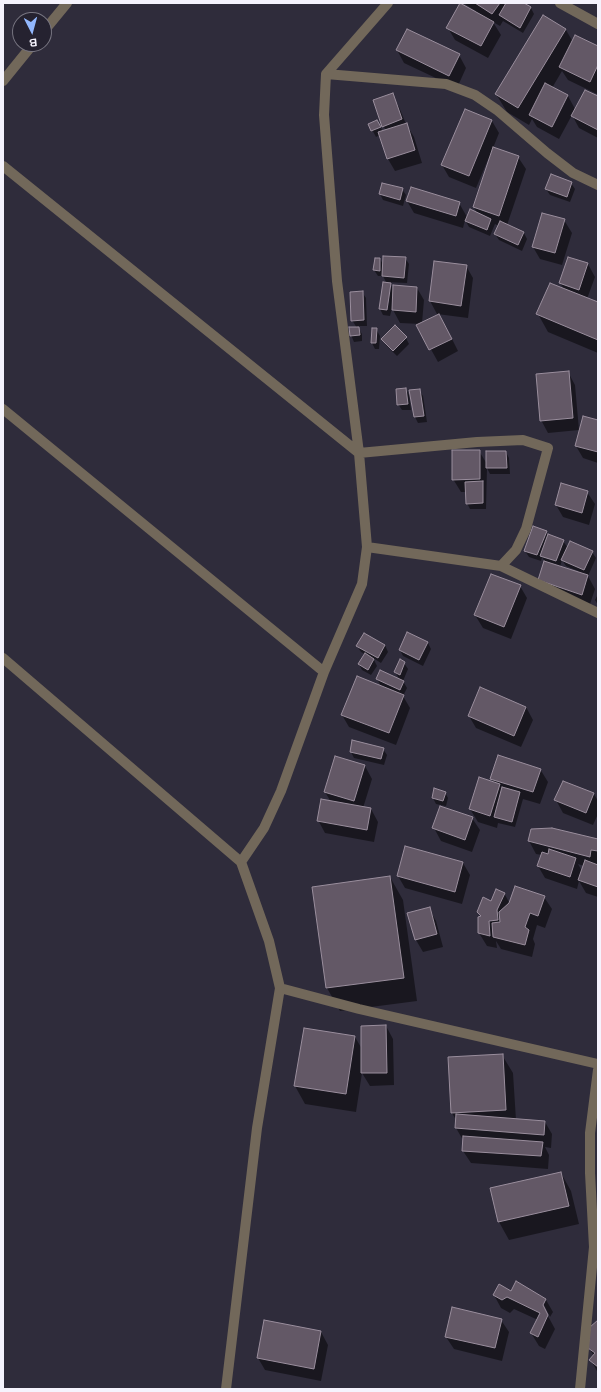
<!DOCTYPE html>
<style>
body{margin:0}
#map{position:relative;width:601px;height:1392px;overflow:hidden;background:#2f2c3b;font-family:Arial,sans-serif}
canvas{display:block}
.frame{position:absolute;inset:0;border:4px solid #f5f3fd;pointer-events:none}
.north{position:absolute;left:12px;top:12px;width:40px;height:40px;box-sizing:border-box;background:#252230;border:1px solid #787682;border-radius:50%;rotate:174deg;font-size:11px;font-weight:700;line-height:16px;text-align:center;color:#f5f3fd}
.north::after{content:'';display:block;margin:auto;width:14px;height:18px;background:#92b7fd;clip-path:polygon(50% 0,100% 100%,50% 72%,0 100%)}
</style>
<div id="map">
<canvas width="601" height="1392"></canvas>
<div class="frame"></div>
<div class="north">B</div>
</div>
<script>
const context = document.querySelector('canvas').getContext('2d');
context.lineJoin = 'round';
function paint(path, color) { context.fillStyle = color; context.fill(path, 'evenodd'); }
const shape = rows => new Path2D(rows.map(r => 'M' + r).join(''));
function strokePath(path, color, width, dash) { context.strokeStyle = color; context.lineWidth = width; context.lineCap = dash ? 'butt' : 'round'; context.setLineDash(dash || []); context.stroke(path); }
const shadow = shape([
 [463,3,522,3,531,8,534,14,523,33,503,21,500,26,493,22,501,35,488,58,455,40,448,28,475,12,476,11],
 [544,16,566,30,573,42,598,47,598,92,597,94,568,80,562,71,552,88,568,96,575,109,598,98,598,138,579,128,572,115,559,139,537,127,532,119,529,125,507,112,496,94],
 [397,50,459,55,466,68,457,88,404,63],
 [392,95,399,107,406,124,414,137,422,163,395,171,388,159,380,135,376,137,369,124,380,127,383,131,386,130,383,126],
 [492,121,499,133,493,148,518,157,526,169,507,225,524,233,527,239,522,251,499,240,495,234,499,226,495,224,490,236,469,227,465,220,463,228,414,213,407,201,459,203,467,217,477,213,474,207,490,158,489,157,476,188,449,177,442,165],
 [571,183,575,189,570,202,550,195,546,189],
 [402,189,406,195,403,206,383,200,380,194],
 [564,220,572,233,562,265,540,259,533,247],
 [405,258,409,264,407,283,386,282,383,276,378,276,374,270,380,259,384,266],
 [435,262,466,266,473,278,468,318,437,314,430,301],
 [588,264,595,277,587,299,598,304,598,353,548,332,538,314,564,289,560,283],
 [390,284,394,291,417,288,424,300,422,323,446,327,458,351,438,362,418,326,421,324,400,323,392,308,390,316,383,315,380,309],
 [362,292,366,298,367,326,357,326,362,334,362,341,354,342,351,335,357,328,352,320],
 [376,329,380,336,379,349,375,349,372,343],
 [406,338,409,344,397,356,386,345,382,339],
 [568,372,575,385,579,430,548,433,541,420],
 [406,389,409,395,411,410,402,410,398,404],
 [419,390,423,396,427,422,418,423,415,417],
 [598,421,598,463,583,458,576,446],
 [479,451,487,464,506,452,509,458,510,474,490,474,487,468,486,509,470,509,467,503,466,492,461,492,453,479],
 [587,492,595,504,589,525,563,517,556,505],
 [546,532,548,535,563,541,568,548,592,552,596,558,588,576,595,589,589,607,546,593,545,562,542,557,541,561,529,557,525,551],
 [562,560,566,566,578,571,578,573,560,567],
 [520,586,527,598,511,639,483,628,475,615],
 [598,594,598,605,595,600],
 [408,633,428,643,431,649,423,666,403,656,400,650],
 [385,645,388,652,381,663,373,658,377,666,371,675,362,670,359,664,365,654,361,652,357,646],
 [404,663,408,669,403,681,407,688,403,696,410,708,396,745,349,727,342,715,382,688,377,679,400,680,395,672],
 [526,707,533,720,521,747,476,728,469,716],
 [353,742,383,749,387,755,384,765,354,758,351,752],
 [336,757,365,766,372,779,363,808,371,809,378,822,374,842,325,833,318,820,331,802,325,792],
 [540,769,548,782,540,804,523,799,515,827,498,823,497,828,478,822,470,809,494,783,491,778],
 [563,782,594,794,598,801,598,814,593,825,563,813,556,800],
 [445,792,448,798,446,806,436,804,433,798],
 [472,818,480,830,472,852,441,841,434,828],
 [532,830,598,840,598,897,586,893,579,881,577,889,545,878,538,866,542,855,536,854,529,841],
 [578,864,584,866,582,871],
 [463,863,470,875,462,904,405,888,398,876],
 [390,877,403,900,417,1001,340,1011,327,988],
 [504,893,510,904,544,897,552,909,545,928,537,925,533,939,535,944,532,957,501,949,496,941,497,948,487,946,479,933,481,917,478,912],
 [429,909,436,921,443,947,423,952,416,940,408,914],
 [386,1026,393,1039,394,1085,370,1086,362,1073,356,1112,305,1104,295,1086,355,1037,362,1049],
 [502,1055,513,1073,516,1120,545,1122,552,1134,551,1148,545,1147,549,1155,548,1169,471,1163,463,1151,463,1140,456,1128,456,1120,452,1113,449,1058],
 [561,1173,571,1191,579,1224,509,1240,499,1222],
 [516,1282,546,1300,553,1312,550,1317,544,1305,542,1305,555,1329,545,1349,539,1346,531,1333,538,1320,514,1309,510,1313,501,1308,494,1295,511,1292],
 [501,1320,509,1332,502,1361,454,1349,446,1337],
 [598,1322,598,1373,591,1360,594,1356,589,1348],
 [321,1332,328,1345,321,1381,265,1370,258,1358]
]);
const building = shape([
 [460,3,494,22,481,46,446,28,460,3],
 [475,3,500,3,492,14,475,3],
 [506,3,524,3,531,7,520,28,499,15,506,3],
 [543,15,566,29,518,108,495,94,543,15],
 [407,29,460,54,449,76,396,50,407,29],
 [575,35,598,46,598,65,590,82,559,67,575,35],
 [545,83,568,95,552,127,529,115,545,83],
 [585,90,598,96,598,130,571,116,585,90],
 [393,93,402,119,382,127,373,100,393,93],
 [465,109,492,120,469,176,441,165,465,109],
 [377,120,381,127,371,131,368,124,377,120],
 [407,123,415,150,387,159,378,132,407,123],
 [493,147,519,156,499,216,473,207,493,147],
 [551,174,572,182,567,197,545,189,551,174],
 [382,183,403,188,400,200,379,194,382,183],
 [411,187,460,202,456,216,406,201,411,187],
 [470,209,491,219,487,230,465,221,470,209],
 [542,213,565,219,555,253,532,247,542,213],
 [500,221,524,232,518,245,494,234,500,221],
 [383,256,406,257,404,278,382,276,383,256],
 [568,257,588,263,579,290,559,283,568,257],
 [375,258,380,258,380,271,373,270,375,258],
 [434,261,467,265,461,306,429,301,434,261],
 [383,282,391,283,387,310,379,309,383,282],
 [550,283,598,302,598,340,536,314,550,283],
 [393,285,417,287,416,312,392,310,393,285],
 [363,291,364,320,351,321,350,292,363,291],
 [439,314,452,339,429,350,416,325,439,314],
 [395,325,407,337,393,351,381,339,395,325],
 [349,327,359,327,360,335,350,336,349,327],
 [372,328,377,328,376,343,371,343,372,328],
 [569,371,573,418,540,421,536,374,569,371],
 [406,388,408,404,397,405,396,389,406,388],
 [420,389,424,416,414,417,409,390,420,389],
 [583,416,598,420,598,452,575,446,583,416],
 [452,450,480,450,480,479,452,480,452,450],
 [486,451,506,451,507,468,486,468,486,451],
 [483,481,483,503,466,504,465,482,483,481],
 [561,483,588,491,582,513,555,505,561,483],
 [533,526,547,531,537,555,524,551,533,526],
 [548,534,564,540,556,561,540,556,548,534],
 [570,541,593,551,584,570,561,560,570,541],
 [544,561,588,575,582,595,538,580,544,561],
 [491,574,521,585,504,627,474,615,491,574],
 [407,632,428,642,419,660,399,650,407,632],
 [364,633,385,645,378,658,356,646,364,633],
 [365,653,374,659,368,670,358,664,365,653],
 [400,659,405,662,400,675,394,672,400,659],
 [380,670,404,681,400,690,376,679,380,670],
 [357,676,404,695,389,733,341,715,357,676],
 [480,687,526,707,514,736,468,716,480,687],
 [352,740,384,748,381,759,350,752,352,740],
 [498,755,541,769,533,792,490,779,498,755],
 [335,756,365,765,354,801,324,792,335,756],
 [479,777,500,784,490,816,469,809,479,777],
 [563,781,594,793,586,813,554,800,563,781],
 [502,787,520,792,512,822,494,817,502,787],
 [434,788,446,792,443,801,432,798,434,788],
 [321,799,371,808,367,830,317,821,321,799],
 [440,806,473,817,465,840,432,828,440,806],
 [552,828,598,839,598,851,591,850,590,857,528,841,531,829,552,828],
 [405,846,463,862,455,892,397,876,405,846],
 [549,849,576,858,570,877,537,866,542,852,548,854,549,849],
 [585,860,598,865,598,887,578,880,585,860],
 [390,876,404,978,326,988,312,887,390,876],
 [515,886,545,896,538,916,530,913,525,927,529,930,525,945,493,937,492,923,500,922,499,912,509,903,515,886],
 [496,889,505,893,497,910,498,920,489,921,490,936,478,933,478,917,481,916,477,912,483,897,491,901,496,889],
 [430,907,437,934,415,940,407,913,430,907],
 [386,1025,387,1073,361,1073,361,1026,386,1025],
 [304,1028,355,1036,346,1094,294,1086,304,1028],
 [503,1054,506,1110,451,1113,448,1057,503,1054],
 [456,1114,545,1121,544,1135,455,1128,456,1114],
 [463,1136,543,1142,541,1156,462,1151,463,1136],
 [561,1172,569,1206,498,1222,490,1188,561,1172],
 [516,1281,546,1299,543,1305,548,1315,538,1337,530,1333,540,1313,507,1297,502,1300,493,1295,499,1284,511,1291,516,1281],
 [452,1307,502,1319,495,1348,445,1337,452,1307],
 [264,1320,321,1331,314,1369,257,1358,264,1320],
 [598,1320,598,1367,589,1360,595,1353,588,1348,590,1327,598,1320]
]);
const minor = shape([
 [560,3,598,24],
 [326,74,446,84,475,95,497,110,547,153,573,173,598,185],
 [3,166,359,453,477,442,523,440,548,448,526,529,516,550,501,566],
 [3,409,324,672],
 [367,547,501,566,598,613],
 [3,658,241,862],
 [280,988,359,1009,598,1064],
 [226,1389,257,1128,280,988,269,941,241,862,264,828,281,791,324,672,362,584,367,547,359,453,337,281,324,115,326,74,388,3],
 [580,1389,594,1247,590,1173,590,1133,598,1070]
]);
const tertiary = shape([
 [44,31,67,3],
 [3,81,33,44]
]);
paint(shadow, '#0007');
paint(building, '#635866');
strokePath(building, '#9a8e9d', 1);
strokePath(minor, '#72685a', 10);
strokePath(tertiary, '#72685a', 10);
</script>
